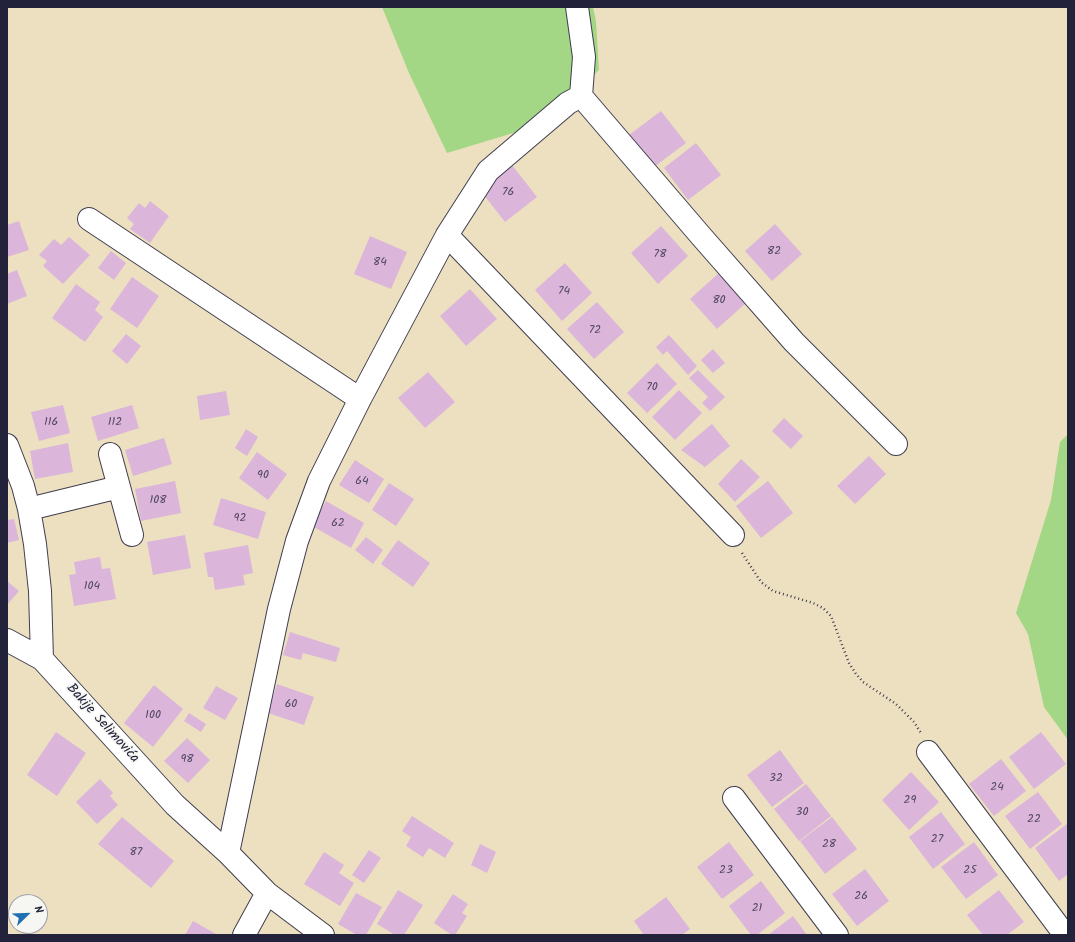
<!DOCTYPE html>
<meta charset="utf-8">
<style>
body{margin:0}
#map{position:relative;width:1075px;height:942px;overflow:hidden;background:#ece0c0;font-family:Kalam,sans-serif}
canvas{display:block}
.frame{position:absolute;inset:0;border:8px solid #22223b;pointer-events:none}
.north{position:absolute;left:8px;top:894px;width:40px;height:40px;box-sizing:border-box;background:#f6f6f2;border:1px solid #a1a1a9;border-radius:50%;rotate:67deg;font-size:11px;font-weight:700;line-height:16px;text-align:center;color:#22223b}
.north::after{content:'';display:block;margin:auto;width:14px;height:18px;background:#1f6fb2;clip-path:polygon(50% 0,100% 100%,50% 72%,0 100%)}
</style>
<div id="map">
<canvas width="1075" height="942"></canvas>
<div class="frame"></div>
<div class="north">N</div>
</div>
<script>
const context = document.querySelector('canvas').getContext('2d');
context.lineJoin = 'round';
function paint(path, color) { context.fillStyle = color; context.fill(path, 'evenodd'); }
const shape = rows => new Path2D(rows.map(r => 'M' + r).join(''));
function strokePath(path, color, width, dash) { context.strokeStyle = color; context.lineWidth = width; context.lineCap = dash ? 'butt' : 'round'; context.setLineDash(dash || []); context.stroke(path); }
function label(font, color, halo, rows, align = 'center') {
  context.font = font + ' Kalam,sans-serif'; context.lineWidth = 3.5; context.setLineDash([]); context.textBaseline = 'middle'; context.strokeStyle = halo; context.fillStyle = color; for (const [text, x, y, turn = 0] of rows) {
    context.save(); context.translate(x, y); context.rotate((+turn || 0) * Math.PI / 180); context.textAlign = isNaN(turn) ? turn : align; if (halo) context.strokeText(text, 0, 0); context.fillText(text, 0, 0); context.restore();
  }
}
const green = shape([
 [382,7,593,7,596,21,599,70,543,124,447,153,409,73],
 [1068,434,1068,740,1044,707,1028,634,1016,613,1051,500,1060,442]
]);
const building = shape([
 [661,111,686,143,654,167,629,135],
 [696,143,721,175,688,200,664,168],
 [512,165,537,197,505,222,480,190],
 [150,201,169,216,150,243,130,229,134,224,127,218,139,203,145,208],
 [19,221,29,250,7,257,7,225],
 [775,224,802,254,772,281,745,251],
 [661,226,688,256,658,284,631,253],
 [370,236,407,252,391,289,354,274],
 [69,237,90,255,63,284,43,266,47,261,39,255,54,239,61,245],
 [111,251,126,263,114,280,98,268],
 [565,263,592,293,562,321,535,290],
 [17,270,27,296,7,304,7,274],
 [720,272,747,302,717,329,690,299],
 [132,277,159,296,137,328,110,309],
 [76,284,100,302,95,310,103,317,85,342,52,318],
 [470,289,497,319,466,346,440,316],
 [597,302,624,332,594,359,567,329],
 [126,334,141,346,127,364,112,351],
 [669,335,697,366,688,375,667,351,663,355,656,347],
 [713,349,725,363,713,373,701,360],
 [657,363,677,384,647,413,627,393],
 [698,370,725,397,710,411,702,403,708,397,689,378],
 [428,372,455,402,425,428,398,398],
 [679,390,702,413,675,440,652,417],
 [226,391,230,415,200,420,197,396],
 [63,405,70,433,39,441,31,412],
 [132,405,139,428,98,441,91,417],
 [784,418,803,436,791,449,772,431],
 [712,424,730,446,705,467,681,450],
 [246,429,258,437,247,456,235,448],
 [164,438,172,464,133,476,125,450],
 [68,443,73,472,35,479,30,451],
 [257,452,287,474,268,500,239,478],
 [869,456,886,474,855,504,837,486],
 [741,459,760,477,735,502,718,484],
 [355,460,384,479,369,503,339,485],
 [175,481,181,513,141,521,135,489],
 [768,481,793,513,761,538,736,506],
 [389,483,414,499,396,526,372,510],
 [221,498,266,512,258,539,213,525],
 [326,501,364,523,351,548,312,526],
 [14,519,19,540,7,543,7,520],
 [185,535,191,568,153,575,147,542],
 [366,537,383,550,373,564,355,550],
 [398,540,430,563,413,587,381,564],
 [248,545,253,573,243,575,245,585,215,590,213,577,208,577,204,553],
 [100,557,102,569,110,568,116,599,74,606,69,575,76,574,74,562],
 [7,581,19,591,7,605],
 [290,632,340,648,336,662,303,653,301,660,283,655],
 [277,684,314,697,304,725,268,713],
 [154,685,183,709,153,747,124,723],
 [216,686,238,698,225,720,203,708],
 [189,713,206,724,201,732,184,721],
 [56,732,86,753,57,796,27,775],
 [1041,732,1066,764,1034,789,1009,757],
 [187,738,210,760,188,783,164,761],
 [780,750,804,783,772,807,747,775],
 [1001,759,1026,791,994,816,969,784],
 [911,772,939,802,909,830,882,800],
 [100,779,113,793,110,796,118,805,97,824,76,802],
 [806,784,831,816,799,841,774,809],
 [1038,792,1062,824,1030,849,1005,816],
 [941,812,965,844,933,869,909,837],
 [412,816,454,843,445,858,429,848,423,857,406,846,411,837,402,831],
 [122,817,174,861,151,888,98,844],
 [832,817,857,849,825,874,800,841],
 [1067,824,1068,874,1059,881,1035,848],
 [729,842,754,875,722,899,697,867],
 [974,842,998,875,966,899,941,867],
 [480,844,496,852,487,873,471,865],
 [369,850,381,858,364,883,352,875],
 [324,852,344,865,339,873,354,883,340,906,304,884],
 [865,869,889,901,857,926,832,894],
 [761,881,785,913,757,935,751,935,729,906],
 [398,890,423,905,404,935,395,935,377,924],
 [999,890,1024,922,1007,935,983,935,967,915],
 [356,893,382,907,366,935,357,935,338,924],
 [453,894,468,904,462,913,467,916,455,935,452,935,434,923],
 [666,897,690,929,682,935,644,935,634,921],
 [793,916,807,935,768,935],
 [193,921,218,935,185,935]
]);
const path = shape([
 [742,553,761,582,773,591,813,603,823,608,831,616,849,663,856,674,863,682,896,704,914,722,921,733]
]);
const minor = shape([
 [577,7,584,57,581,96],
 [89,219,360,399],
 [447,235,733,535],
 [7,445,23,486,29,509,35,544,40,591,42,659,175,805,228,853,267,893,323,935],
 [110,454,132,535],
 [29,509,119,487],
 [7,640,42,659],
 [928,752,1065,935],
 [734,798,837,935],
 [228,853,279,609,297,541,319,481,360,399,447,235,488,171,568,103,581,96,701,236,794,342,896,444],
 [244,935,267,893]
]);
const numberNames = [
 ["76",508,193],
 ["82",774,252],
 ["78",660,255],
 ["84",380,263],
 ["74",564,292],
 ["80",719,301],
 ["72",595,331],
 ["70",652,388],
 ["116",51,423],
 ["112",115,423],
 ["90",263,476],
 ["64",362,482],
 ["108",158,501],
 ["92",240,519],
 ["62",338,524],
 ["104",92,587],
 ["60",291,705],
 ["100",153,716],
 ["98",187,760],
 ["32",776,779],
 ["24",997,788],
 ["29",910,801],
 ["30",802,813],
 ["22",1034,820],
 ["27",937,840],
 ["28",829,845],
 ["87",136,853],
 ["23",726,871],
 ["25",970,871],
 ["26",861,897],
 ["21",757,909]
];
const streetNames = [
 ["Bakije Selimovića",102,724,48]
];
paint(green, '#a3d685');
paint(building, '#dbb5da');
strokePath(minor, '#403e4f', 24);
strokePath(path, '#403e4f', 2.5, [1, 3]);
strokePath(minor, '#fff', 22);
label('12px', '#504763', null, numberNames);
label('14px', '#22223b', '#f6f6f2', streetNames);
</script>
